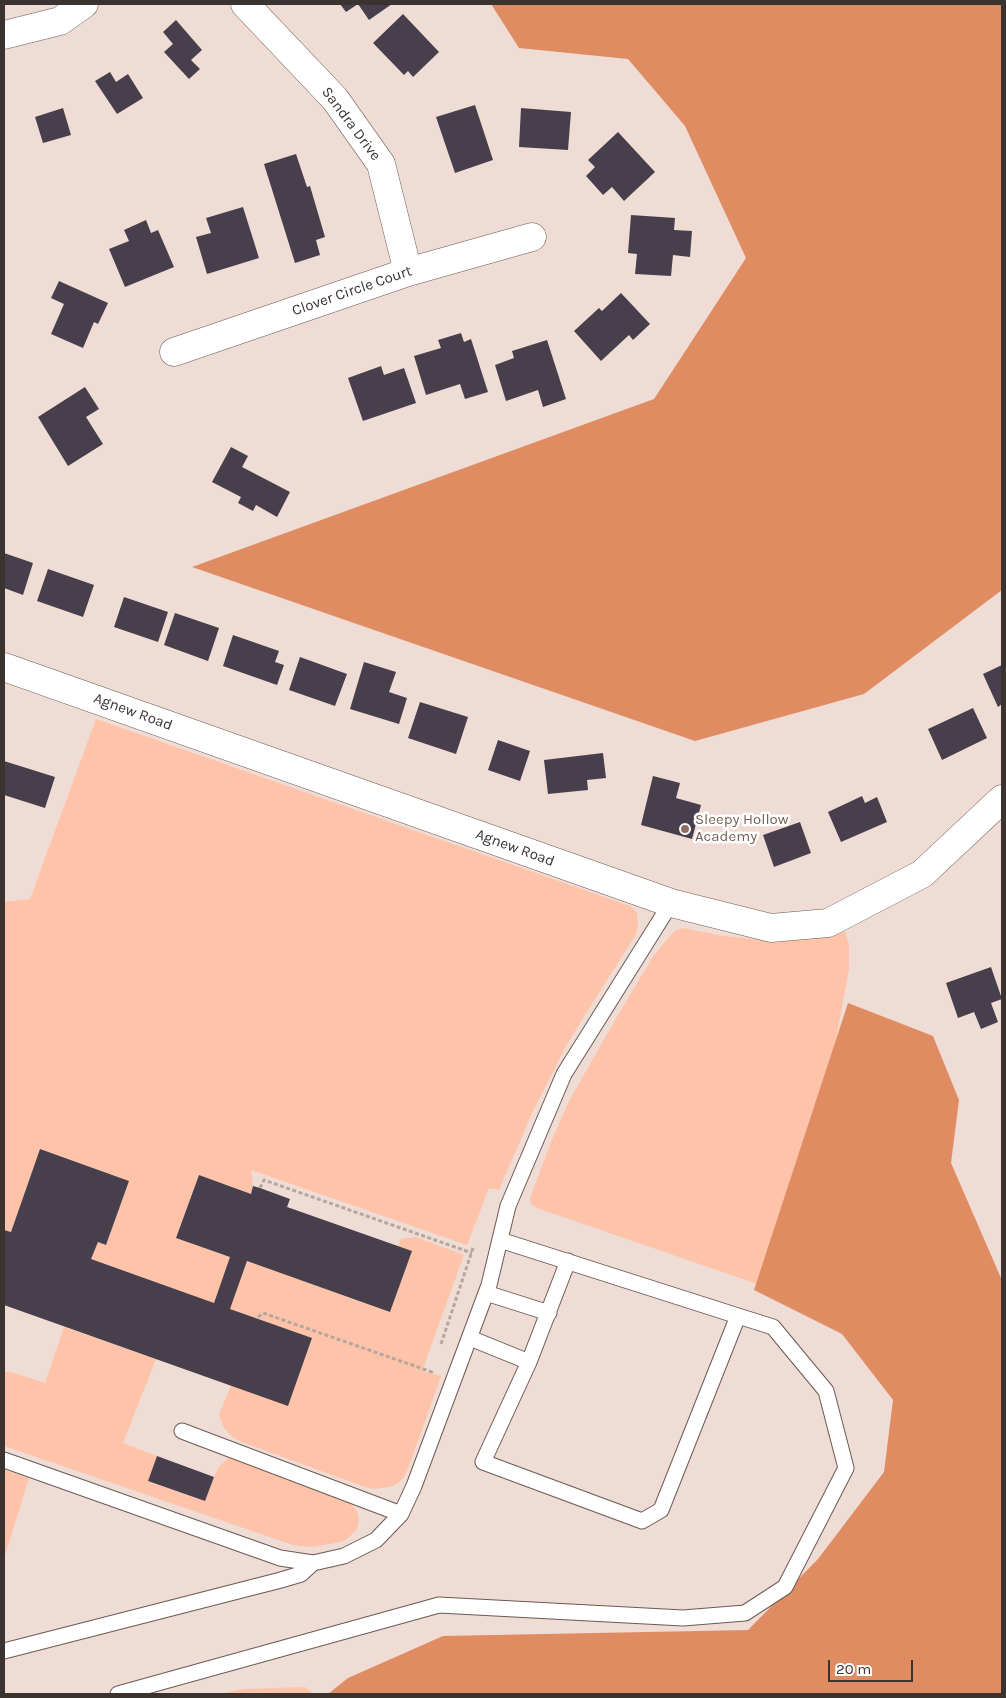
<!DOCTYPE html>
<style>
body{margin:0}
#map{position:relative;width:1006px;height:1698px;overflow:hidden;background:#efdcd4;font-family:Karla,sans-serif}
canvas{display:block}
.frame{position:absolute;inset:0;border:5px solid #3a3330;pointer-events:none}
.scale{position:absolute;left:828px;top:1660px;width:85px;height:22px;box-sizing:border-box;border:2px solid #3a3330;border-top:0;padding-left:6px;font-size:15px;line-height:18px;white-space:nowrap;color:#3a3330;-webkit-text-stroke:4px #fff;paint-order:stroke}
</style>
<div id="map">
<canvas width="1006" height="1698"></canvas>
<div class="frame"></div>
<div class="scale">20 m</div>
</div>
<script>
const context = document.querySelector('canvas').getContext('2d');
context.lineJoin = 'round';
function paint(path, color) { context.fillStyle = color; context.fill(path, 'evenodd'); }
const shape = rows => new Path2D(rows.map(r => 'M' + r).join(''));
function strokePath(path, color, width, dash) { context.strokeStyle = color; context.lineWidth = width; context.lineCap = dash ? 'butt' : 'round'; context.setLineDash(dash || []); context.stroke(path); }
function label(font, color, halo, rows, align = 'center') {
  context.font = font + ' Karla,sans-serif'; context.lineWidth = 5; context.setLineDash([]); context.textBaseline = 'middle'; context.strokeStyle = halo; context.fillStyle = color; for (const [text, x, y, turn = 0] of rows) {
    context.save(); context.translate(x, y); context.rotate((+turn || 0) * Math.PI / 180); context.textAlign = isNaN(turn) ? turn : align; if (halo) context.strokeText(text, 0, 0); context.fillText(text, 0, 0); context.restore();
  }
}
const green = shape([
 [96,719,630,906,637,913,638,928,635,936,583,1018,565,1048,533,1111,499,1190,489,1188,467,1245,251,1170,253,1186,251,1194,199,1175,176,1238,230,1257,214,1303,91,1259,98,1242,106,1245,129,1181,40,1149,11,1232,4,1230,4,902,30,899],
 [683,928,723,936,775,941,818,938,845,932,849,944,849,969,821,1120,763,1286,537,1208,531,1204,530,1198,551,1142,569,1101,611,1027,652,958,669,937,675,931],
 [416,1237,464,1255,422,1371,441,1376,408,1469,404,1477,398,1483,390,1487,373,1489,365,1487,242,1442,231,1436,223,1426,219,1415,231,1385,288,1405,312,1338,230,1309,247,1261,390,1312,412,1251,398,1246,401,1239],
 [64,1327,156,1359,123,1443,157,1456,148,1481,204,1501,218,1468,228,1458,235,1457,346,1498,356,1510,359,1517,357,1529,346,1540,336,1543,312,1547,293,1545,4,1446,4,1372,11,1372,45,1383],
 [4,1470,29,1478,4,1559],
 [305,1687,314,1694,219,1694,244,1689]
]);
const forest = shape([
 [491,4,1002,4,1002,590,864,694,695,741,192,567,654,399,746,258,685,126,628,59,519,48],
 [848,1003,933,1036,959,1100,951,1163,1001,1278,1002,1278,1002,1694,328,1694,348,1678,443,1636,748,1630,818,1559,884,1472,893,1400,842,1334,754,1290]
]);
const building = shape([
 [340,4,392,4,369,20,358,4,346,12],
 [403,14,439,52,413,77,408,71,404,75,373,43],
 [176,20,202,50,191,60,200,69,189,79,164,52,173,44,163,32],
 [110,72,116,82,128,74,143,98,117,114,95,81],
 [475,105,493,160,455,173,436,117],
 [63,108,71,135,43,143,35,117],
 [521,108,571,112,568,150,519,147],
 [618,132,655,172,624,201,612,187,603,195,586,176,595,167,588,160],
 [296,154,307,187,310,186,325,237,316,240,320,255,295,263,264,164],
 [243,207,259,258,207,274,196,237,211,233,206,218],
 [631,215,675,218,674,230,692,231,690,257,673,255,671,276,635,274,637,254,628,253],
 [146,220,151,233,158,230,174,267,125,287,109,249,129,241,124,230],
 [59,281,108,303,98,324,94,322,83,348,51,334,64,304,51,298],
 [621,293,650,324,633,340,629,335,601,361,574,331,599,308,602,311],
 [461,333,464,342,471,339,488,392,465,399,460,384,426,395,414,356,441,348,438,340],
 [547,340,566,399,543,407,538,390,506,401,495,365,514,358,512,351],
 [381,366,384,375,404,368,416,403,363,421,348,378],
 [85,387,99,409,86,417,103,444,68,466,38,417],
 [231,447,248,456,242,467,290,492,277,517,256,505,253,511,238,503,241,497,212,482],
 [4,553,33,563,23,595,4,588],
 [48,569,94,585,83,617,37,601],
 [124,597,168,612,158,642,114,627],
 [175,613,219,628,208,661,164,645],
 [233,635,279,651,275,662,284,665,277,685,223,666],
 [300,657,347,674,335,706,289,690],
 [364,662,396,672,389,692,407,698,399,724,350,709],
 [1002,665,1002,704,998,707,983,674],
 [420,702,468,717,456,754,408,738],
 [973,708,987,738,942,760,928,729],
 [498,740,530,751,520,781,488,770],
 [603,753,606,778,587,780,588,790,548,794,544,760],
 [4,761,55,777,45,808,4,795],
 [653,776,680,783,676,798,701,805,692,839,641,825],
 [862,796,865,803,877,797,887,822,841,842,828,812],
 [800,822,811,853,774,867,763,835],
 [991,967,1002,999,991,1003,998,1022,981,1029,974,1012,958,1018,946,983],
 [40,1149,129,1181,106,1245,98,1242,91,1259,214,1303,230,1257,176,1238,199,1175,251,1194,253,1186,260,1188,290,1199,287,1207,412,1251,390,1312,247,1261,230,1309,312,1338,288,1406,4,1305,4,1230,11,1232],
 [157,1456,214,1477,205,1501,148,1481]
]);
const path = shape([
 [260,1188,264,1180,472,1253],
 [258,1317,263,1313,432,1372,432,1371],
 [441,1344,473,1248]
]);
const service = shape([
 [486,1293,549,1313],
 [470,1338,529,1362,483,1462,642,1521,661,1510,738,1316,500,1240],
 [529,1362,568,1261],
 [182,1431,401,1514],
 [4,1460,280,1558,313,1563,344,1556,376,1540,401,1514,414,1486,489,1285,508,1206,564,1074,671,903],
 [4,1651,281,1580,301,1574,313,1563],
 [118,1694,439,1605,683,1618,745,1613,785,1587,846,1468,826,1391,773,1327,738,1316]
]);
const minor = shape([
 [245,4,335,99,381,164,408,272],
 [4,35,60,21,84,4],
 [174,352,408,272,532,237],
 [4,667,671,903,771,928,828,923,922,874,1002,799]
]);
const markers = [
 [685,829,5,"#8d6e63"]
];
const streetNames = [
 ["Sandra Drive",351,124,53],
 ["Clover Circle Court",352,291,-19],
 ["Agnew Road",133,712,20],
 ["Agnew Road",515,848,20]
];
const educationNames = [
 ["Sleepy Hollow",695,820],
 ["Academy",695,837]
];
paint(green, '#fec3a8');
paint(forest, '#e08c63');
paint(building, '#473f4c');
strokePath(service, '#6a5a53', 17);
strokePath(minor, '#6a5a53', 29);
strokePath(path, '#b5a69f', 3, [4, 2.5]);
strokePath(service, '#fff', 15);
strokePath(minor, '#fff', 28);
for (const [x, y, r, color] of markers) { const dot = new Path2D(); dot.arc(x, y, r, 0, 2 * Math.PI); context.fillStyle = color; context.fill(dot); strokePath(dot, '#fff', 2); }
label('15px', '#3a3330', '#fff', streetNames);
label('15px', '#785e54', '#fff', educationNames, 'left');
</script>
